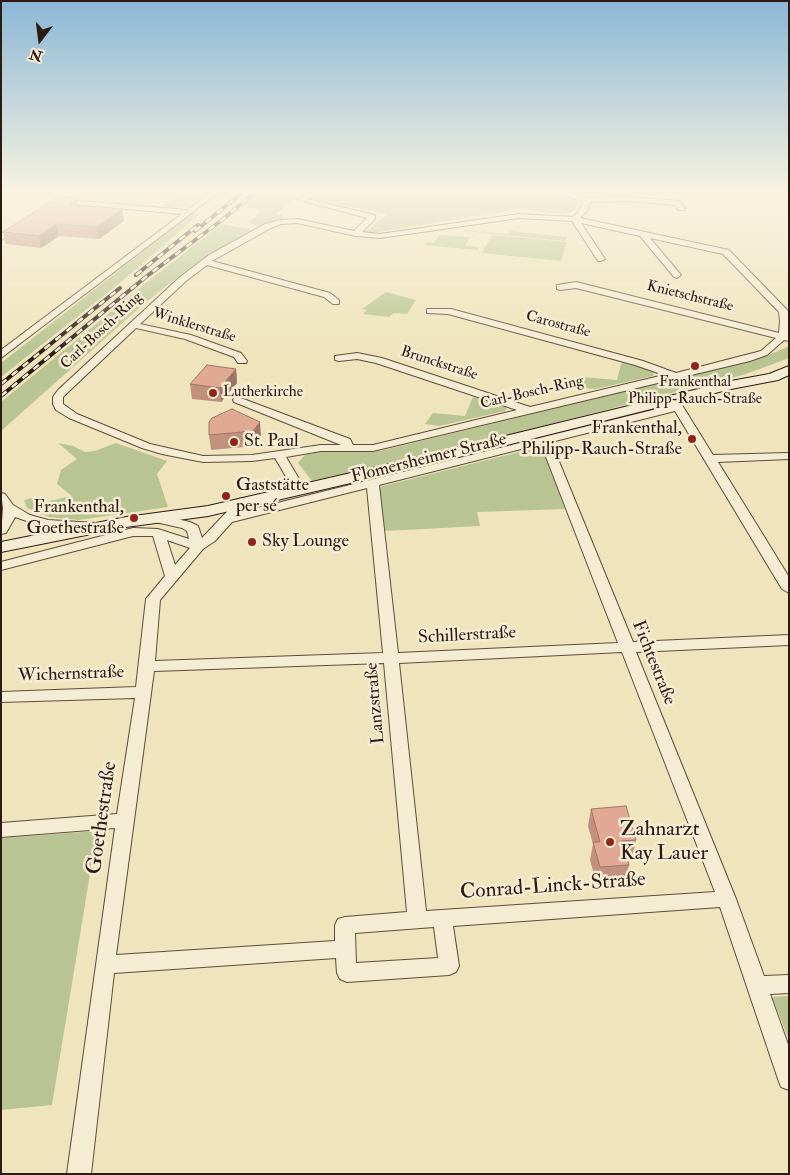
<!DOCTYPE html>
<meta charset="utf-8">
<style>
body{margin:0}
#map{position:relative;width:790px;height:1175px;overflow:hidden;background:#efe4bb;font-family:"IM FELL Double Pica",serif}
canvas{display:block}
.frame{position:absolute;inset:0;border:2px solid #2c1a13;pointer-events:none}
.north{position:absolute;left:15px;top:15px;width:50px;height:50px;-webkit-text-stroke:4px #f5edd3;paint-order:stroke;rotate:195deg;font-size:14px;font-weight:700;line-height:20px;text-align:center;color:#2c1a13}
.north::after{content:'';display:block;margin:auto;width:18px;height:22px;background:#2c1a13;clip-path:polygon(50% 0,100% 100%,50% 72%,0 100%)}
</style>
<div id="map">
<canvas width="790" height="1175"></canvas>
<div class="frame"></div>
<div class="north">N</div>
</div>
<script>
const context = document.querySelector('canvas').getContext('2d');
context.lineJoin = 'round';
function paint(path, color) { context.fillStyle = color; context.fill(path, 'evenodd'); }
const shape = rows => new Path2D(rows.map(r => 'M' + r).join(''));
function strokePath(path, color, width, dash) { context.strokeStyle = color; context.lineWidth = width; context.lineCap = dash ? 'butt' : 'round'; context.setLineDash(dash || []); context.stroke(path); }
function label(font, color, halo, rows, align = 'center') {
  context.font = font + ' "IM FELL Double Pica",serif'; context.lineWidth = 5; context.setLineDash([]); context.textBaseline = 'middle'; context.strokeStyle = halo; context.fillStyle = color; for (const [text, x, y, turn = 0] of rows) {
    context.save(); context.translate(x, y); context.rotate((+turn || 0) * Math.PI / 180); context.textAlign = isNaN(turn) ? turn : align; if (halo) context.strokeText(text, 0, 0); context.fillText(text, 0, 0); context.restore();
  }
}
const green = shape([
 [259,192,305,192,292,197,294,199,276,214,282,215,282,219,272,221,258,227,249,222,261,212,259,209,241,206],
 [332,192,394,192,401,194,422,192,554,192,576,199,579,204,576,209,570,212,554,213,518,209,372,233,366,231,388,214,313,199],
 [180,193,203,195,187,207,162,207],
 [192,213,200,214,121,282,1,377,1,363],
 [222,224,252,230,199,261,146,302,1,431,1,402,152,278],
 [464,230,509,234,510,231,567,237,565,241,463,231],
 [439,235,470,237,465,246,479,247,478,250,424,245,426,242,434,243],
 [492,235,567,242,561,261,482,253],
 [386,292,416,300,407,314,394,313,389,317,363,314,367,310,362,309],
 [789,346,789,358,746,374,504,436,312,481,298,463,305,455,319,452,380,451,750,361,771,354],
 [623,363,638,366,654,373,653,376,595,389,579,388,582,377,617,380,621,364],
 [473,397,507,408,505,411,439,426,425,424,433,413,465,416],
 [58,443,73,446,85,452,95,451,116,443,167,461,157,474,168,507,79,520,49,517,27,508,24,500,39,496,45,502,72,496,57,484,61,470,77,459],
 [539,447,545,454,565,509,477,512,480,526,385,531,379,487],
 [97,831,52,1105,1,1110,1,838],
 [789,996,789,1040,772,997]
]);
const street = shape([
 [211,192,219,192,1,358,1,350,182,214,61,203,57,201,58,199,187,210,211,192],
 [313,192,322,192,307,199,375,215,375,219,362,232,380,234,519,214,573,217,580,210,583,201,559,194,559,192,568,192,588,198,627,197,680,201,685,208,684,210,678,210,675,205,627,201,590,202,587,211,580,218,729,250,788,311,789,341,784,340,767,355,750,361,373,451,321,451,286,457,305,489,299,493,295,492,275,458,252,461,203,462,162,454,142,448,69,418,56,410,53,404,53,397,58,390,180,277,209,255,265,224,280,220,297,219,354,231,367,218,296,199,313,192],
 [519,218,572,221,598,261,601,261,605,259,581,223,640,236,674,277,677,278,681,275,650,238,723,254,779,312,780,321,779,333,576,282,557,285,557,289,560,290,576,288,776,338,761,351,676,373,643,361,451,309,427,309,427,313,448,314,635,365,664,375,530,407,382,358,357,353,335,356,335,360,339,361,357,359,376,363,517,410,373,445,353,445,350,439,238,397,234,398,233,400,234,402,341,445,321,445,252,455,203,456,150,444,77,414,63,404,63,397,66,394,136,328,185,339,234,357,238,363,246,363,247,361,241,353,191,335,140,324,186,281,207,265,324,297,333,304,339,304,339,300,330,293,212,261,271,228,281,224,297,223,356,236,380,238,519,218],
 [17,224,24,226,1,240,1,234,17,224],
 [671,399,682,405,713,455,789,453,789,459,718,462,789,577,789,593,782,589,675,411,551,442,633,642,789,635,789,645,636,652,736,899,764,976,789,975,789,993,770,994,789,1047,789,1090,781,1087,778,1079,720,907,453,926,459,966,456,972,449,975,347,982,340,979,337,973,336,958,114,973,91,1174,67,1174,115,828,1,837,1,823,117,814,135,698,1,702,1,692,136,687,146,599,165,576,153,536,133,536,1,570,1,562,133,528,158,529,189,539,187,531,182,528,151,521,149,518,151,515,155,514,190,522,198,526,202,538,239,499,243,498,249,502,241,512,669,406,666,402,671,399],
 [541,444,618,643,398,653,379,485,541,444],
 [367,488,383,653,155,661,160,600,203,549,215,541,232,522,367,488],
 [167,540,190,548,175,565,167,540],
 [622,652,715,892,426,911,399,663,622,652],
 [384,663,407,912,345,917,338,919,335,925,335,941,116,955,154,671,384,663],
 [434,927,438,958,356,963,355,933,434,927],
 [1,493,5,494,13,505,30,515,48,520,95,523,101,527,95,531,47,528,15,517,6,533,1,534,3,508,1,493]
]);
const secondary = shape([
 [789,366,789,375,778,380,731,389,407,470,208,516,126,527,1,552,1,542,126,517,208,506,407,460,731,381,769,374,789,366]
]);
const rail = shape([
 [195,231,243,192],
 [136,275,198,225],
 [1,384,120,288],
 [1,396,147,276,222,220,255,192]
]);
const wall = shape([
 [77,198,79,205,124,221,99,239,59,236,41,248,6,244,3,232],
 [236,369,237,383,221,402,192,399,190,384],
 [232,409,261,437,255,446,211,450,209,435],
 [591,809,636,840,632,858,627,858,629,865,625,883,597,885,590,860,593,844,588,826]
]);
const shadedWall = shape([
 [77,198,79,209,69,205],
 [122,209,124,221,99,239,97,227],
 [56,224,59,236,41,248,39,236],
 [236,369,237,383,221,402,220,388],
 [260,422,261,437,255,446,253,431]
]);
const building = shape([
 [59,196,77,198,69,205,122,209,97,227,56,224,39,236,3,232,59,196],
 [207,365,236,369,220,388,190,384,207,365],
 [232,409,260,422,253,431,209,435,209,422,212,418,232,409],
 [626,806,636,840,621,841,629,865,600,867,593,842,600,842,591,809,626,806]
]);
const markers = [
 [695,366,5,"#8f2418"],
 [213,393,5,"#8f2418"],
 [692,439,5,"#8f2418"],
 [234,442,5,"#8f2418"],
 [226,496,5,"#8f2418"],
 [134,518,5,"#8f2418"],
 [252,542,5,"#8f2418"],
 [610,842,5,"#8f2418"]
];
const farStreetnames = [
 ["Knietschstraße",690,297,14],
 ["Carostraße",558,325,15],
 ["Winklerstraße",194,326,17],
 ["Carl-Bosch-Ring",102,331,-43],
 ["Brunckstraße",439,364,18],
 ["Carl-Bosch-Ring",532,393,-13]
];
const farPoinames = [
 ["Frankenthal",695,383],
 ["Philipp-Rauch-Straße",695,400],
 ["Lutherkirche",223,393,"left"]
];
const poiNames = [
 ["Frankenthal,",682,429,"right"],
 ["Philipp-Rauch-Straße",682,450,"right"],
 ["St. Paul",244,442],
 ["Gaststätte",236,486],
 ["per sé",236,507],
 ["Frankenthal,",124,508,"right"],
 ["Goethestraße",124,529,"right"],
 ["Sky Lounge",262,542]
];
const streetNames = [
 ["Flomersheimer Straße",429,459,-14],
 ["Schillerstraße",467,636,-3],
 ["Fichtestraße",653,663,68],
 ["Wichernstraße",71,675,-2],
 ["Lanzstraße",376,703,-95]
];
const nearStreetnames = [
 ["Goethestraße",103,818,-82],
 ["Conrad-Linck-Straße",553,887,-4]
];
const nearPoinames = [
 ["Zahnarzt",620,830],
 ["Kay Lauer",620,854]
];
paint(green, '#b8c491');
strokePath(street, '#5d4c3d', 2);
strokePath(secondary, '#2c1a13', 2);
paint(street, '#f5edd3');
paint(secondary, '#f5edd3');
strokePath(rail, '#2c1a13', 4);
strokePath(rail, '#f5edd3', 2.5, [7]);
paint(wall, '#c2917e');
paint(shadedWall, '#9e7667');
paint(building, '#e1a993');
strokePath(building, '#9e7667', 1);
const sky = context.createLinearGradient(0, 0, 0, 356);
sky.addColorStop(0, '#8ab7d6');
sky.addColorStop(0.54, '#f8f3e0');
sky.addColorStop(1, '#f8f3e000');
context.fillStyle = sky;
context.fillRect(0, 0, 790, 356);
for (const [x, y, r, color] of markers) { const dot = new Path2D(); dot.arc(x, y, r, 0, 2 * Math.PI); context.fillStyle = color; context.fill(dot); strokePath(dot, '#f5edd3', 2); }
label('15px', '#2c1a13', '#f5edd3', farStreetnames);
label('15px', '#2c1a13', '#f5edd3', farPoinames);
label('18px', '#2c1a13', '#f5edd3', poiNames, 'left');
label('18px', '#2c1a13', '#f5edd3', streetNames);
label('21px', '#2c1a13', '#f5edd3', nearStreetnames);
label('21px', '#2c1a13', '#f5edd3', nearPoinames, 'left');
</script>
